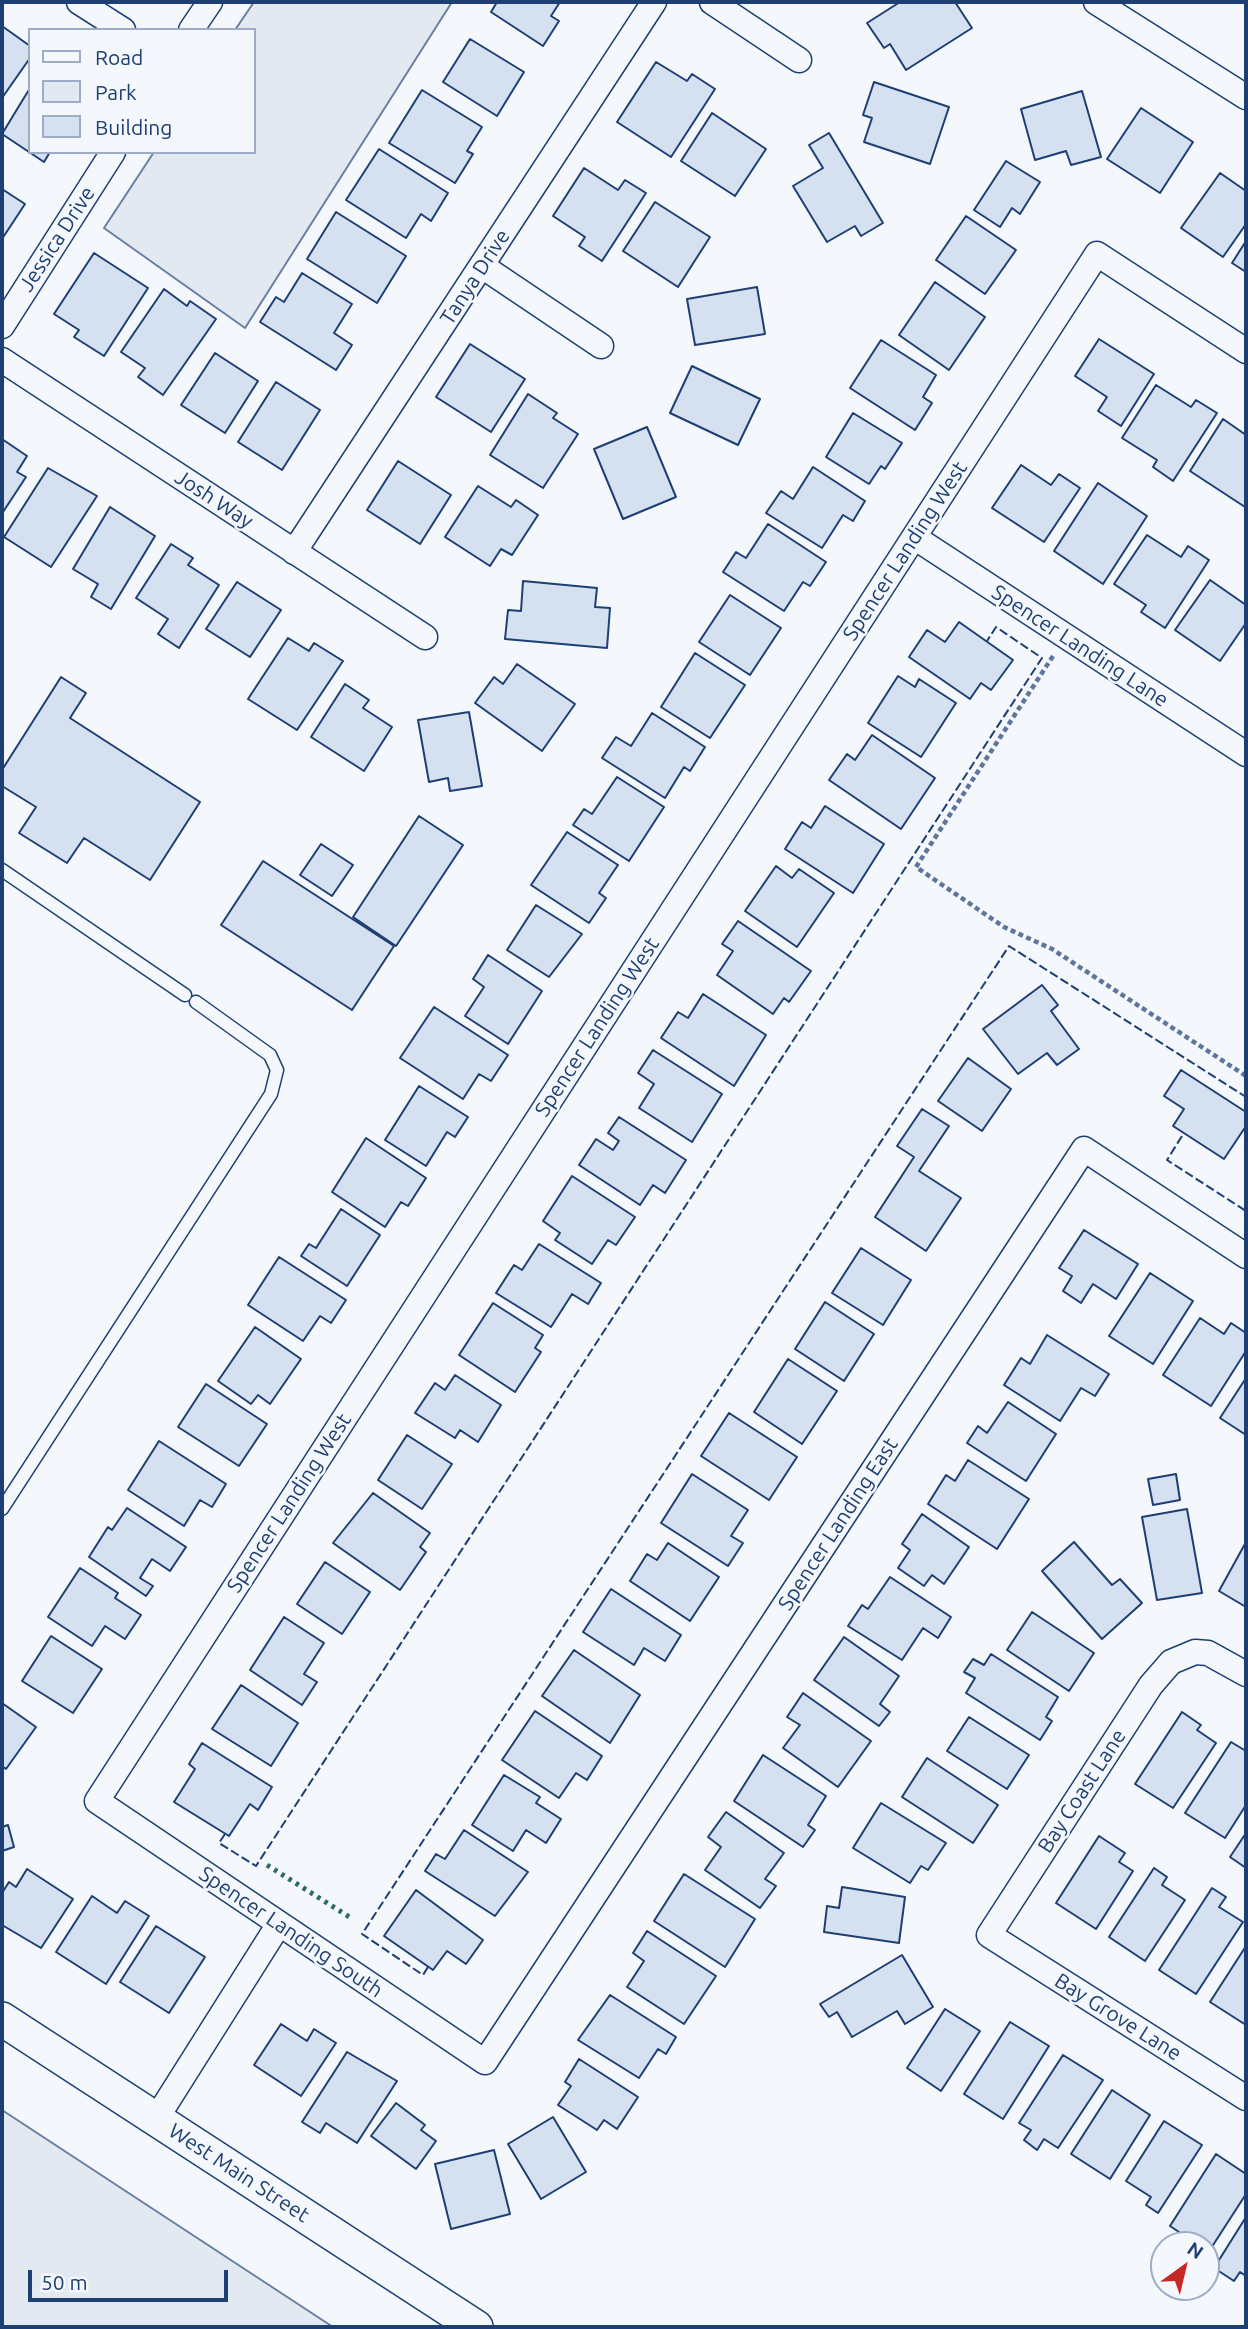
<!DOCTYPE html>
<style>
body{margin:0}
#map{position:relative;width:1248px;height:2329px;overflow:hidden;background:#f4f7fb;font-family:Ubuntu,sans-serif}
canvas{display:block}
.frame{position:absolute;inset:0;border:4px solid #1d3f73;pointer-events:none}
.legend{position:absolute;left:28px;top:28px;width:228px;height:126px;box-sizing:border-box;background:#f4f7fb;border:2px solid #9eadc5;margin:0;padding:9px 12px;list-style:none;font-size:21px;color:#1d3f73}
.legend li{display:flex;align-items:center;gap:14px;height:35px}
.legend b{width:35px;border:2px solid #9eadc5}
.north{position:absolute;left:1150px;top:2231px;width:70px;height:70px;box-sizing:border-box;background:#f4f7fb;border:2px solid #9eadc5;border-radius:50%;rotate:34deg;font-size:19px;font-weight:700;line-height:28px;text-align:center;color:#1d3f73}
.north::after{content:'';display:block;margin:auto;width:24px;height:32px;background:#c62828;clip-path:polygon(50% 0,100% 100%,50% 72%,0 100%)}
.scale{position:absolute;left:28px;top:2270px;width:200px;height:32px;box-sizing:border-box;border:4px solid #1d3f73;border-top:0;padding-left:9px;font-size:21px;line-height:24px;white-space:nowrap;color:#1d3f73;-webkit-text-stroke:5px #f4f7fb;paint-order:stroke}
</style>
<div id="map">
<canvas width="1248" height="2329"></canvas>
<div class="frame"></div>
<ul class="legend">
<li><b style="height:9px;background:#f4f7fb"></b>Road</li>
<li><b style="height:19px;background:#e3e9f0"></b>Park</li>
<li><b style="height:19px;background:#d5e0f0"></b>Building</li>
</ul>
<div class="north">N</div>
<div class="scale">50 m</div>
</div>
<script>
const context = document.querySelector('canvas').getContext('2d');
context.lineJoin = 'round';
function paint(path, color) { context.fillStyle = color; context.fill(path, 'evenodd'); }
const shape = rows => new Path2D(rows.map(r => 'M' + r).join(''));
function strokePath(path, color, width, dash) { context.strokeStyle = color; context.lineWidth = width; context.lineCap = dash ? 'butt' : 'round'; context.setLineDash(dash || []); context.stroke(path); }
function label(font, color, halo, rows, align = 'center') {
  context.font = font + ' Ubuntu,sans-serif'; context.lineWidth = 5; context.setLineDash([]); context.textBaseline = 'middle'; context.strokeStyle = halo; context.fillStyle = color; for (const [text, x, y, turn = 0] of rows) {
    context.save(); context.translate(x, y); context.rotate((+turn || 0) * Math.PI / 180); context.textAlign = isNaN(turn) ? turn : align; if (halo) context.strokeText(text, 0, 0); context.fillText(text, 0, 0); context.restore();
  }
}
const green = shape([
 [254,2,452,2,245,328,104,228,154,152,254,152,254,30,235,30,254,2],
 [2,2110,333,2327,2,2327,2,2110]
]);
const building = shape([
 [497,2,560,2,551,16,559,21,543,46,491,12,497,2],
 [900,2,955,2,972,28,906,70,890,44,884,48,867,23,900,2],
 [2,26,30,46,30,58,2,98,2,26],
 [470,39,524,72,497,116,443,82,470,39],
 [656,62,687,81,692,74,715,89,671,157,617,122,656,62],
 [874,82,949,107,930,164,864,142,872,118,863,115,874,82],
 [30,88,30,152,50,152,44,162,2,134,30,88],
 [422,90,482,127,467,151,473,154,455,183,389,143,422,90],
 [1082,91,1101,157,1071,165,1066,151,1035,160,1021,109,1082,91],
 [1141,108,1193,142,1160,193,1107,159,1141,108],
 [712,113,766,149,735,196,681,161,712,113],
 [829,133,883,223,861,236,855,226,827,242,793,186,823,168,809,145,829,133],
 [379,149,448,193,431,221,421,214,406,238,346,200,379,149],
 [1006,161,1040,182,1020,214,1012,208,1000,227,974,210,1006,161],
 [584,168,618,190,625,180,646,193,602,261,579,246,585,237,553,216,584,168],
 [1220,173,1246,191,1246,224,1223,257,1181,228,1220,173],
 [2,189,25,204,2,239,2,189],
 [655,202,710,237,678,287,623,251,655,202],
 [336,212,406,256,377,303,307,259,336,212],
 [966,216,1016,250,985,294,936,260,966,216],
 [1246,241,1246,272,1232,263,1246,241],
 [94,253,148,288,104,356,74,337,79,330,54,314,94,253],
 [302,273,352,304,334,333,352,345,336,370,260,322,276,297,284,302,302,273],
 [935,282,985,317,949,370,899,335,935,282],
 [757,287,765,334,695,345,687,299,757,287],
 [164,289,187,306,190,301,216,319,163,395,138,377,145,368,121,352,164,289],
 [1099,339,1154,374,1121,426,1098,411,1107,397,1075,376,1099,339],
 [881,340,936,375,923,397,932,403,915,430,850,388,881,340],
 [470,344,525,379,491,432,436,397,470,344],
 [215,353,258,381,225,433,181,405,215,353],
 [692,366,760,399,738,445,670,413,692,366],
 [276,382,320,410,282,470,238,442,276,382],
 [1156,385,1191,407,1196,400,1217,413,1173,481,1153,467,1157,460,1122,438,1156,385],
 [528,394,557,413,553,418,578,434,543,488,490,455,528,394],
 [853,413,902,443,885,469,881,466,869,484,826,457,853,413],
 [1223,419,1246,435,1245,507,1190,471,1223,419],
 [647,427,676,497,623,519,594,449,647,427],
 [2,439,27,456,17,472,26,477,3,512,2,439],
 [398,461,451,495,420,544,367,510,398,461],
 [1021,465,1051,485,1059,474,1080,488,1044,542,992,508,1021,465],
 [813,467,865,501,853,521,843,515,822,548,766,513,781,491,793,499,813,467],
 [48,468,97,496,51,567,4,537,48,468],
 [1098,483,1147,516,1103,584,1054,551,1098,483],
 [478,486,511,507,516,500,538,515,512,555,501,549,490,566,445,537,478,486],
 [110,507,155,536,111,609,91,597,98,584,73,569,110,507],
 [768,524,826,562,810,586,803,582,784,611,723,572,736,552,746,558,768,524],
 [1147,535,1181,557,1188,546,1209,560,1165,628,1141,612,1146,605,1114,584,1147,535],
 [171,544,193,558,188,565,219,585,179,648,158,634,168,619,136,598,171,544],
 [1210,580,1246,605,1246,623,1220,661,1175,630,1210,580],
 [523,581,597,588,595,607,610,608,607,648,505,639,508,610,521,611,523,581],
 [237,582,281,610,250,657,206,629,237,582],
 [730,595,781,628,750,675,699,642,730,595],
 [959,622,1013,660,991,690,981,683,970,699,909,657,927,630,945,642,959,622],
 [288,638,309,651,314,643,343,661,297,730,248,699,288,638],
 [695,653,745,685,710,738,661,707,695,653],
 [517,664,575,704,542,751,475,703,494,677,503,684,517,664],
 [898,676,915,687,919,679,956,703,921,757,868,723,898,676],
 [61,677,86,693,70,718,200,802,150,880,84,838,67,863,19,833,36,807,2,786,2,770,61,677],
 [345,684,369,700,363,708,392,727,364,771,311,737,345,684],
 [469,712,482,786,450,791,448,778,429,782,418,720,469,712],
 [652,713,705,747,690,771,684,767,665,798,602,758,616,737,631,746,652,713],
 [872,735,935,778,901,829,829,780,847,754,855,760,872,735],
 [617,777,664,807,629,861,573,825,584,809,592,814,617,777],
 [825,806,884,844,853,893,785,849,802,822,811,828,825,806],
 [419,816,463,845,396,946,353,917,419,816],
 [567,832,618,865,599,893,606,898,589,923,531,885,567,832],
 [321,844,353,865,332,896,300,875,321,844],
 [263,861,394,946,352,1010,221,925,263,861],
 [776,866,792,878,799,869,834,893,797,947,745,911,776,866],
 [536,905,582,934,549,977,507,950,536,905],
 [738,921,811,971,789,1002,784,998,773,1014,717,975,733,951,722,944,738,921],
 [488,955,542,991,508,1044,465,1016,484,987,473,979,488,955],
 [1042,985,1058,1005,1051,1011,1079,1049,1057,1065,1047,1053,1018,1074,983,1029,1042,985],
 [703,994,766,1035,734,1086,661,1038,678,1012,688,1018,703,994],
 [434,1007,508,1055,491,1081,479,1074,463,1099,400,1058,434,1007],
 [653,1050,722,1094,692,1142,639,1108,654,1084,638,1073,653,1050],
 [968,1058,1011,1089,982,1131,938,1101,968,1058],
 [1181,1070,1246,1112,1246,1126,1224,1159,1173,1126,1184,1109,1164,1096,1181,1070],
 [419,1086,468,1117,455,1137,447,1132,426,1166,385,1140,419,1086],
 [922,1109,949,1126,919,1171,961,1198,926,1251,875,1217,914,1157,897,1146,922,1109],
 [619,1117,686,1160,665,1193,653,1185,640,1205,579,1165,596,1139,613,1150,619,1141,608,1133,619,1117],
 [366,1138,426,1178,408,1206,401,1202,385,1227,332,1192,366,1138],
 [572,1176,635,1217,616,1245,608,1240,592,1264,555,1240,560,1233,543,1221,572,1176],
 [341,1209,380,1235,347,1286,301,1256,309,1244,316,1248,341,1209],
 [1084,1230,1138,1264,1116,1299,1093,1284,1081,1303,1063,1291,1072,1276,1059,1268,1084,1230],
 [539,1244,601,1283,588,1304,572,1294,551,1327,496,1293,514,1265,522,1270,539,1244],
 [861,1248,911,1280,883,1325,832,1293,861,1248],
 [279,1257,346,1300,331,1323,320,1316,303,1341,248,1305,279,1257],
 [1150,1273,1193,1301,1153,1364,1109,1336,1150,1273],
 [825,1302,874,1334,844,1381,795,1349,825,1302],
 [493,1303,543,1335,535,1348,541,1352,515,1392,459,1355,493,1303],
 [1200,1318,1224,1334,1231,1323,1246,1333,1246,1351,1211,1406,1163,1375,1200,1318],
 [255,1327,301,1359,270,1404,258,1395,251,1404,218,1381,255,1327],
 [1047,1335,1109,1374,1095,1396,1081,1388,1060,1421,1004,1385,1021,1358,1030,1364,1047,1335],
 [788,1359,837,1391,802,1444,754,1412,788,1359],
 [455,1375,501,1405,478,1442,460,1430,455,1438,415,1413,435,1383,445,1390,455,1375],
 [1246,1378,1246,1435,1220,1418,1246,1378],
 [206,1384,267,1424,239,1466,178,1427,206,1384],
 [1008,1402,1056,1434,1026,1481,967,1443,978,1426,987,1433,1008,1402],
 [729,1413,797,1457,769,1500,701,1456,729,1413],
 [407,1435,452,1464,422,1509,378,1480,407,1435],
 [159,1441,226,1484,212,1507,200,1500,184,1526,128,1490,159,1441],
 [968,1460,1029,1499,997,1549,928,1504,946,1475,955,1481,968,1460],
 [692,1474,748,1510,731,1536,743,1543,728,1566,661,1523,692,1474],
 [1176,1474,1180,1500,1153,1505,1148,1479,1176,1474],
 [373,1493,430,1533,420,1547,426,1552,400,1590,333,1543,373,1493],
 [127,1508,186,1547,170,1571,152,1559,140,1578,153,1586,146,1596,89,1557,108,1527,112,1530,127,1508],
 [1187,1509,1202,1593,1157,1600,1142,1517,1187,1509],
 [922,1514,969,1547,944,1584,932,1575,924,1586,898,1568,910,1550,902,1544,922,1514],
 [1074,1542,1112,1585,1120,1579,1142,1603,1102,1639,1042,1571,1074,1542],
 [1246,1542,1246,1607,1219,1591,1246,1542],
 [668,1543,719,1577,690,1621,630,1581,647,1554,657,1560,668,1543],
 [325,1562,370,1592,342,1634,297,1604,325,1562],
 [80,1568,118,1593,115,1598,141,1615,125,1639,105,1626,92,1646,48,1617,80,1568],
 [890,1577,951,1617,938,1638,923,1628,902,1660,848,1626,862,1605,868,1609,890,1577],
 [611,1589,681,1635,665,1661,644,1648,634,1665,583,1632,611,1589],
 [1032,1612,1094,1653,1069,1691,1007,1650,1032,1612],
 [284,1617,324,1643,304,1674,317,1682,302,1705,250,1670,284,1617],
 [51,1636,102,1669,73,1713,22,1681,51,1636],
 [844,1637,899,1676,880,1704,890,1712,879,1726,814,1680,844,1637],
 [574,1650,640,1695,610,1743,542,1696,574,1650],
 [991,1654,1058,1697,1046,1717,1052,1721,1040,1740,966,1693,975,1678,964,1672,973,1659,984,1665,991,1654],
 [241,1685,298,1723,271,1766,212,1729,241,1685],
 [803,1693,871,1741,838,1787,783,1748,800,1725,787,1717,803,1693],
 [2,1703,36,1727,6,1769,2,1766,2,1703],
 [535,1711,602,1756,587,1780,576,1773,559,1798,502,1760,535,1711],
 [1182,1712,1201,1725,1197,1730,1216,1743,1173,1808,1135,1784,1182,1712],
 [969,1717,1029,1755,1007,1789,947,1751,969,1717],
 [1231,1742,1246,1751,1246,1805,1225,1838,1185,1813,1231,1742],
 [202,1743,272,1787,258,1810,250,1804,229,1836,174,1802,195,1769,189,1764,202,1743],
 [763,1755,826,1796,808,1825,815,1830,803,1847,734,1801,763,1755],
 [927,1758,998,1805,973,1843,902,1797,927,1758],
 [504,1775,540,1797,536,1803,561,1819,546,1843,526,1830,513,1851,472,1825,504,1775],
 [881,1803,946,1843,928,1870,921,1866,910,1883,853,1848,881,1803],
 [726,1812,784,1853,765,1879,776,1886,760,1908,705,1870,721,1847,708,1837,726,1812],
 [8,1825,14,1847,2,1851,2,1827,8,1825],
 [464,1830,528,1872,495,1916,425,1871,436,1854,445,1859,464,1830],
 [1246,1833,1246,1868,1230,1857,1246,1833],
 [1099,1836,1125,1853,1119,1862,1133,1871,1096,1929,1056,1903,1099,1836],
 [1154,1868,1167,1877,1162,1885,1185,1900,1145,1961,1109,1937,1154,1868],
 [27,1869,73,1899,41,1948,2,1925,2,1893,9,1882,16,1887,27,1869],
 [684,1874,755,1919,725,1967,654,1921,684,1874],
 [842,1887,905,1897,899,1943,824,1932,827,1906,839,1908,842,1887],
 [1212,1888,1226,1897,1219,1907,1243,1922,1196,1994,1159,1970,1212,1888],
 [416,1890,483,1940,466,1964,447,1951,433,1970,384,1936,416,1890],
 [92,1896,117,1913,125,1901,149,1916,106,1984,56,1952,92,1896],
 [156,1926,205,1957,169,2013,120,1982,156,1926],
 [647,1931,716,1976,684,2024,627,1987,644,1961,633,1953,647,1931],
 [1246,1946,1246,2025,1210,2002,1246,1946],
 [902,1955,933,2007,905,2024,897,2011,852,2037,837,2012,829,2017,820,2004,902,1955],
 [610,1995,676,2037,666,2054,658,2049,639,2078,578,2040,610,1995],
 [945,2009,980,2031,941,2091,907,2068,945,2009],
 [1010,2022,1049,2046,1003,2119,964,2094,1010,2022],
 [281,2024,307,2041,314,2029,336,2043,301,2096,254,2065,281,2024],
 [347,2052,397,2081,357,2143,326,2123,320,2133,302,2122,347,2052],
 [1063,2055,1103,2080,1058,2148,1044,2139,1037,2150,1024,2140,1031,2130,1019,2123,1063,2055],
 [579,2059,638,2097,617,2129,604,2120,597,2130,558,2105,571,2086,565,2082,579,2059],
 [1112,2090,1150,2115,1110,2179,1071,2154,1112,2090],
 [396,2103,425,2125,421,2130,436,2141,416,2169,371,2136,396,2103],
 [553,2117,586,2172,541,2199,508,2144,553,2117],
 [1164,2121,1202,2145,1158,2213,1146,2205,1151,2197,1126,2181,1164,2121],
 [494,2150,510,2214,451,2229,435,2164,494,2150],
 [1216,2154,1246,2174,1246,2194,1206,2256,1206,2245,1192,2245,1194,2242,1170,2226,1216,2154],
 [1246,2217,1246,2276,1240,2272,1234,2281,1214,2268,1246,2217]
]);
const path = shape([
 [1053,656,916,867,1004,927,1052,949,1246,1076]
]);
const lane = shape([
 [2,870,185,995],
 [2,1509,271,1094,277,1070,270,1055,196,1002]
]);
const street = shape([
 [79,2,123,30],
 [712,2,799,60],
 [1096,2,1246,97],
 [191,30,210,2],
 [482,266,601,346],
 [2,326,113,152],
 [1246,351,1097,254,97,1801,485,2062,1084,1149,1246,1256],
 [2,360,425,637],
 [914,537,1246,754],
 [294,552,654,2],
 [1246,1674,1208,1653,1195,1652,1171,1662,1151,1685,989,1935,1246,2098],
 [156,2119,279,1924]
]);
const secondary = shape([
 [2,2019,476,2327]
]);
const hedge = shape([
 [267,1865,351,1918]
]);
const fence = shape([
 [1182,1136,1167,1160,1246,1211],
 [225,1834,219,1843,256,1866,1042,658,996,627,987,641],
 [428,1967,423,1975,362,1934,1009,946,1246,1097]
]);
const streetNames = [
 ["Jessica Drive",57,239,-57],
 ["Tanya Drive",475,277,-57],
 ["Josh Way",214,499,33],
 ["Spencer Landing West",905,551,-57],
 ["Spencer Landing Lane",1080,646,33],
 ["Spencer Landing West",597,1027,-57],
 ["Spencer Landing West",289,1503,-57],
 ["Spencer Landing East",838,1524,-57],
 ["Bay Coast Lane",1082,1791,-57],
 ["Spencer Landing South",291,1932,34],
 ["Bay Grove Lane",1118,2017,32],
 ["West Main Street",239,2173,33]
];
paint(green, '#e3e9f0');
strokePath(green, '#687fa3', 2);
paint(building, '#d5e0f0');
strokePath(building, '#1d3f73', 2);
strokePath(lane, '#1d3f73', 15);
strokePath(street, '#1d3f73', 27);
strokePath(secondary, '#1d3f73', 36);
strokePath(path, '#5e769c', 4.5, [5, 3.5]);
strokePath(lane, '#f4f7fb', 12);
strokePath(street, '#f4f7fb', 24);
strokePath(secondary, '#f4f7fb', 33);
strokePath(hedge, '#2c6c60', 5, [3.5, 5]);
strokePath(fence, '#1d3f73', 2, [9, 3.5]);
label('21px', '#1d3f73', '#f4f7fb', streetNames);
</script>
